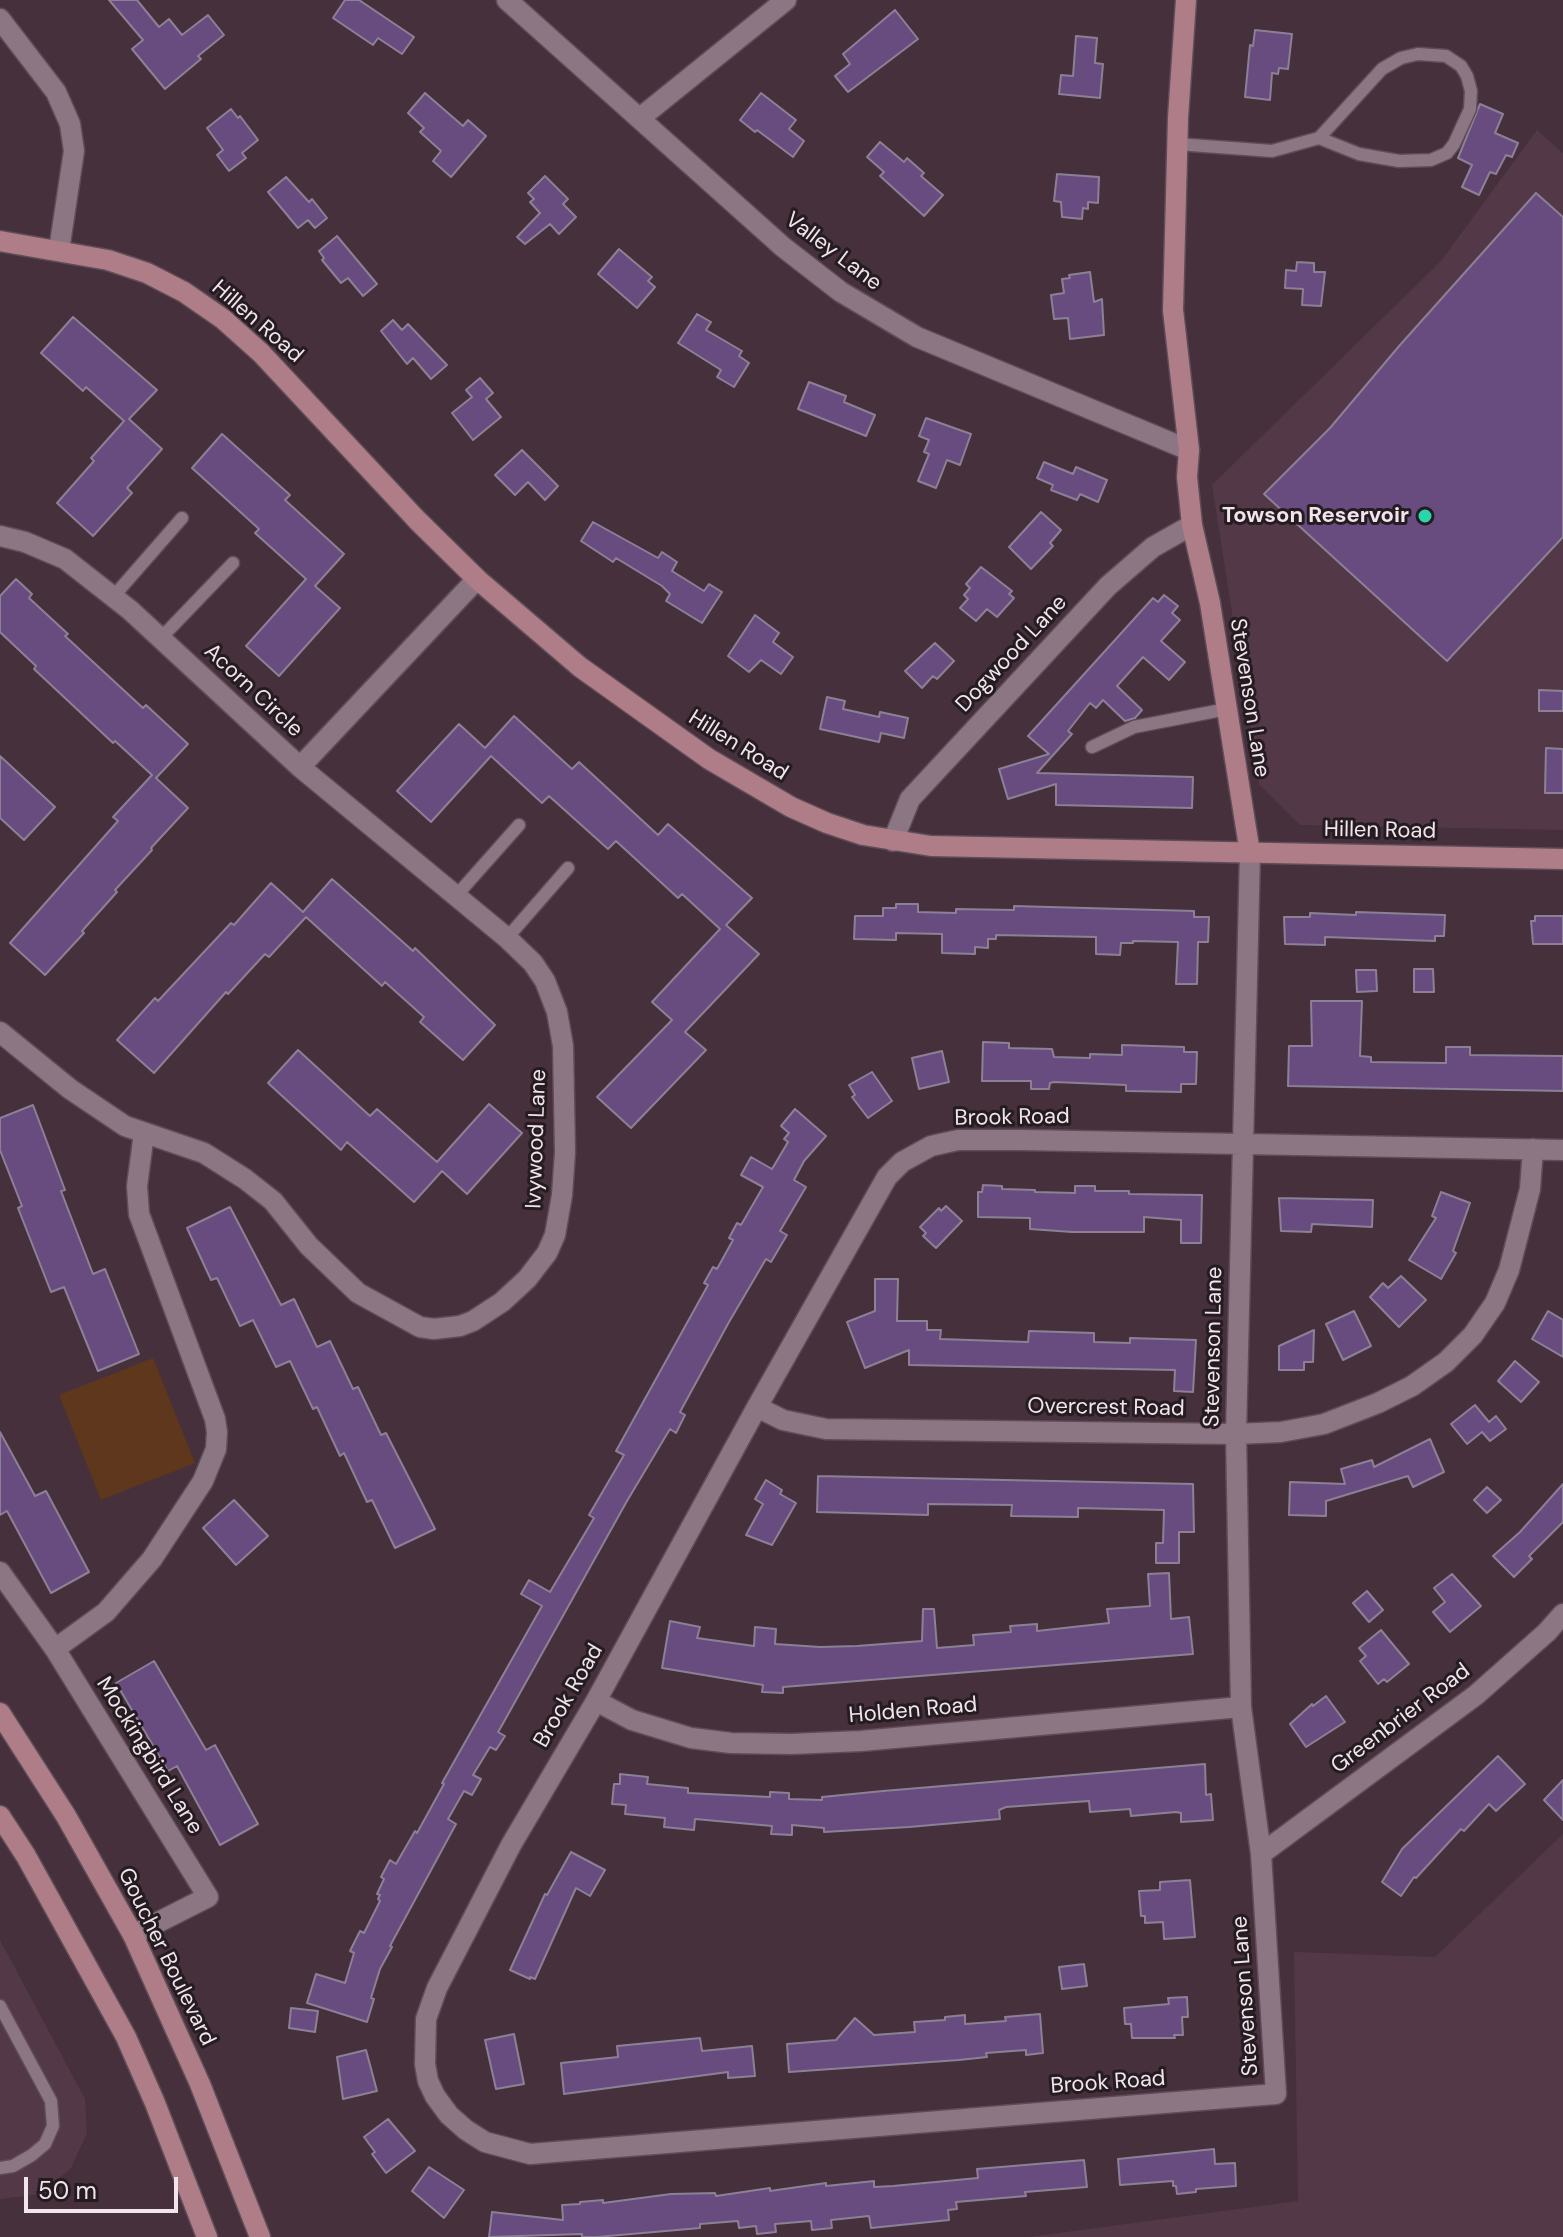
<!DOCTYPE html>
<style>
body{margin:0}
#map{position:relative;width:1563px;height:2237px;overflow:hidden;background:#45303c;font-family:"DM Sans",sans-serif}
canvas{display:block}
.scale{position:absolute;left:24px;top:2177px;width:154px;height:36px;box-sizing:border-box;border:4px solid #f1e4eb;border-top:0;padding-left:10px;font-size:24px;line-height:28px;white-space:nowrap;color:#f1e4eb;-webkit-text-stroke:6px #251c21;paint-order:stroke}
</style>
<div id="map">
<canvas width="1563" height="2237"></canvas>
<div class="scale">50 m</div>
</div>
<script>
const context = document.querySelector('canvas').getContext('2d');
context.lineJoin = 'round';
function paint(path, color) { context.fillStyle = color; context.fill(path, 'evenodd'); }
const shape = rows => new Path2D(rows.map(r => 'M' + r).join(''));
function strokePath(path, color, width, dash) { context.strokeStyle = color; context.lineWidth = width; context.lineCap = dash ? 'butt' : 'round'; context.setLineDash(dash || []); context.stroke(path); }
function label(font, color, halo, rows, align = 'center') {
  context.font = font + ' "DM Sans",sans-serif'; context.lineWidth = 6; context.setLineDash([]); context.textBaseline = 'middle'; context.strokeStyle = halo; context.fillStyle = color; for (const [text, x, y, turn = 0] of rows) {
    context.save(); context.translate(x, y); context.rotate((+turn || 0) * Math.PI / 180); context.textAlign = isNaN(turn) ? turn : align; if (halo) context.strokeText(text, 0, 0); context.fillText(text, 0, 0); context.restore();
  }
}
const built = shape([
 [1537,130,1563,153,1563,830,1300,825,1259,784,1212,485,1441,261],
 [1563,1834,1563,2237,1029,2237,1298,2201,1294,1952,1435,1957],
 [0,1940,85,2099,87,2133,71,2168,41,2194,0,2199]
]);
const green = shape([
 [153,1358,195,1463,101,1500,59,1395]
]);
const building = shape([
 [109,0,137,0,159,27,169,19,182,35,208,15,224,35,198,56,201,59,165,89,132,49,143,40,109,0],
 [345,0,359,0,414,37,402,54,378,38,373,45,333,18,345,0],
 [895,10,918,39,848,92,835,76,850,64,843,54,895,10],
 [1255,30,1292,34,1288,69,1279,68,1278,74,1272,73,1270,100,1245,97,1250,45,1253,46,1255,30],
 [1076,36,1097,38,1095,63,1103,64,1100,98,1059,94,1061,75,1073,76,1076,36],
 [425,93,463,126,468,120,486,136,451,177,433,161,441,151,420,132,424,128,408,113,425,93],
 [761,93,796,120,789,129,804,141,793,157,757,130,755,132,740,120,761,93],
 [1480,104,1503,114,1495,133,1518,143,1512,157,1506,155,1496,174,1490,172,1479,195,1462,187,1472,165,1458,158,1480,104],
 [231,109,238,118,240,116,258,140,242,153,246,158,229,171,217,155,223,150,207,128,231,109],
 [880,142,904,162,907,158,924,173,921,176,943,195,924,216,880,176,884,172,867,157,880,142],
 [1057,174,1099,177,1098,203,1088,202,1088,209,1083,208,1082,219,1062,217,1061,202,1054,201,1057,174],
 [545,176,568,199,563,204,576,217,559,234,550,224,525,244,517,237,540,213,530,202,534,199,528,193,545,176],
 [286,177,309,202,312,199,327,218,315,228,308,220,298,228,268,192,286,177],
 [1536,193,1563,217,1563,537,1447,661,1264,494,1330,428,1400,345,1536,193],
 [337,236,377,284,363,296,348,278,341,283,322,260,324,258,319,251,337,236],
 [619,249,652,277,648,281,655,287,637,308,598,274,619,249],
 [1297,262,1314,263,1314,272,1325,272,1321,306,1302,305,1303,289,1285,288,1286,270,1296,271,1297,262],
 [1090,272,1094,302,1102,299,1104,335,1070,339,1068,318,1054,319,1051,295,1064,293,1062,279,1070,278,1069,275,1090,272],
 [697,314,711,322,706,330,742,351,739,356,749,363,734,387,717,377,721,370,678,343,697,314],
 [73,317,157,390,129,419,162,449,127,488,132,493,93,536,57,503,94,461,91,458,124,421,86,387,83,391,41,353,73,317],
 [393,320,402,330,408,324,447,365,431,379,413,358,407,364,381,331,393,320],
 [480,378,493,393,486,399,501,417,473,440,452,413,472,397,466,390,480,378],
 [809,382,846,396,844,402,875,415,866,436,798,409,809,382],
 [926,418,971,434,960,465,947,460,936,488,918,481,929,454,924,452,929,440,919,436,926,418],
 [222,434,290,495,285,500,344,554,315,586,340,608,279,676,246,646,306,579,255,533,259,529,192,468,222,434],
 [522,450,558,486,545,500,528,482,515,495,495,475,522,450],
 [1044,462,1073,474,1076,467,1107,480,1098,502,1080,494,1077,500,1051,490,1053,485,1037,478,1044,462],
 [1041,512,1061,530,1050,543,1053,546,1031,569,1009,547,1041,512],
 [593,522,658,558,662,552,677,562,672,571,704,591,709,584,722,592,702,623,666,601,670,594,662,586,616,558,613,562,581,541,593,522],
 [981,567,1012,591,1009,594,1014,598,997,617,987,609,976,621,960,608,968,599,964,595,970,588,966,584,981,567],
 [16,579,32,594,29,598,68,634,65,636,143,708,146,705,188,744,156,778,188,808,151,848,152,850,115,890,117,892,82,931,84,933,45,975,10,943,118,821,113,817,152,775,115,741,113,743,34,669,36,666,0,632,0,596,16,579],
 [1164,595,1178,606,1172,613,1180,620,1161,641,1185,662,1169,680,1143,657,1117,686,1142,710,1135,718,1125,721,1103,700,1096,708,1090,703,1068,731,1072,734,1037,773,1193,777,1192,808,1056,805,1056,784,1008,799,999,769,1049,754,1028,736,1153,598,1158,602,1164,595],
 [755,615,779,633,773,642,793,657,781,674,761,660,749,672,728,656,755,615],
 [935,643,954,661,937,679,933,676,922,688,905,671,935,643],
 [1539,690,1563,691,1563,711,1539,711,1539,690],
 [827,697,845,701,843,709,879,717,880,712,908,718,904,738,881,733,879,742,820,729,827,697],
 [514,716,572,769,579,762,658,835,668,824,752,898,726,925,759,954,685,1032,706,1050,631,1128,597,1097,672,1020,652,1002,720,929,682,894,678,898,616,841,608,849,549,796,542,803,491,756,431,822,397,791,459,724,485,748,514,716],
 [1546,748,1563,749,1563,793,1545,793,1546,748],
 [0,756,55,807,24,840,0,818,0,756],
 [332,879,413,951,415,948,495,1025,463,1060,420,1022,424,1017,385,982,382,986,306,917,269,957,265,954,228,994,226,992,154,1073,117,1040,155,998,158,1001,231,923,234,925,271,883,303,912,332,879],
 [896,904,918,904,918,912,956,913,956,909,1014,910,1014,906,1194,911,1194,917,1209,917,1208,942,1198,942,1197,984,1176,984,1178,942,1133,941,1133,943,1121,943,1120,955,1096,954,1096,937,996,935,996,939,988,939,988,948,975,947,975,954,942,953,942,934,896,933,896,940,854,939,855,916,883,916,883,908,896,908,896,904],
 [1356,912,1445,915,1444,936,1435,936,1435,941,1325,937,1325,945,1285,944,1284,917,1310,917,1310,913,1356,915,1356,912],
 [1535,916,1563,916,1563,944,1533,944,1531,921,1535,921,1535,916],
 [1414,969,1433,969,1434,992,1414,992,1414,969],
 [1356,970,1376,970,1377,991,1357,992,1356,970],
 [1311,1001,1362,1001,1360,1056,1371,1057,1371,1062,1446,1063,1446,1047,1470,1047,1470,1055,1563,1056,1563,1091,1288,1086,1289,1046,1312,1046,1311,1001],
 [983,1042,1009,1043,1009,1048,1052,1049,1054,1057,1090,1058,1090,1054,1122,1055,1122,1045,1184,1047,1184,1052,1197,1052,1196,1084,1181,1084,1181,1092,1126,1091,1126,1085,1054,1082,1050,1083,1049,1089,1031,1089,1031,1081,982,1081,983,1042],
 [298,1050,370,1116,377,1109,437,1162,489,1104,522,1133,467,1194,442,1171,414,1202,347,1142,341,1150,268,1083,298,1050],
 [942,1051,949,1082,919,1089,912,1058,942,1051],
 [872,1072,892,1101,868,1118,852,1097,855,1095,849,1085,872,1072],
 [33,1105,65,1190,61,1191,93,1274,105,1269,139,1354,98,1371,64,1287,51,1292,18,1208,22,1206,0,1150,0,1118,33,1105],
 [795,1109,826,1136,804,1161,794,1180,806,1187,780,1231,787,1235,771,1262,766,1259,729,1322,680,1412,685,1415,676,1433,670,1429,627,1501,501,1727,498,1732,505,1736,496,1750,490,1747,473,1775,481,1779,472,1795,464,1791,448,1819,456,1824,390,1946,392,1947,380,1969,371,1998,374,1999,367,2022,307,2003,316,1974,345,1983,354,1953,350,1951,360,1931,364,1933,380,1901,378,1899,380,1895,377,1894,384,1879,381,1877,390,1860,396,1864,415,1831,417,1833,444,1784,442,1783,542,1606,521,1594,529,1580,550,1592,594,1518,589,1515,624,1455,616,1451,708,1285,704,1283,713,1267,717,1269,733,1240,729,1238,737,1223,741,1225,763,1187,741,1175,751,1157,772,1169,788,1142,784,1139,789,1133,781,1126,795,1109],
 [983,1185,1002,1186,1002,1189,1035,1190,1035,1192,1075,1193,1075,1186,1095,1186,1095,1191,1129,1191,1129,1194,1202,1195,1201,1243,1181,1243,1181,1220,1144,1217,1144,1232,1072,1232,1030,1229,1030,1218,978,1217,978,1192,982,1192,983,1185],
 [1441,1192,1470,1203,1453,1251,1456,1253,1441,1279,1409,1260,1436,1218,1432,1216,1441,1192],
 [1279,1198,1373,1200,1372,1227,1312,1224,1311,1232,1281,1231,1279,1198],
 [946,1206,962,1221,936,1248,923,1236,926,1233,920,1227,939,1208,941,1211,946,1206],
 [230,1207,281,1305,294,1299,317,1347,330,1341,353,1389,358,1387,381,1435,386,1433,435,1529,395,1548,372,1500,367,1502,344,1453,340,1456,317,1407,313,1409,290,1361,276,1367,253,1320,240,1326,217,1278,211,1280,187,1228,230,1207],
 [1401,1276,1426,1300,1399,1327,1370,1297,1383,1283,1388,1288,1401,1276],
 [875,1279,898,1279,897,1321,927,1321,927,1330,941,1330,940,1339,1028,1342,1029,1331,1094,1333,1094,1342,1130,1343,1130,1338,1196,1340,1193,1392,1174,1391,1175,1370,909,1365,909,1350,865,1368,847,1322,875,1311,875,1279],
 [1354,1311,1371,1346,1343,1360,1326,1324,1354,1311],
 [1548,1311,1563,1320,1563,1357,1532,1339,1548,1311],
 [1314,1330,1313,1362,1304,1362,1304,1370,1279,1370,1279,1346,1314,1330],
 [1515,1361,1539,1382,1521,1402,1498,1381,1515,1361],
 [1475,1405,1489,1422,1496,1416,1506,1429,1490,1441,1482,1432,1467,1444,1451,1424,1475,1405],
 [0,1432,35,1496,46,1491,89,1572,51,1593,7,1511,0,1515,0,1432],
 [1430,1439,1444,1472,1413,1487,1408,1476,1326,1501,1326,1516,1289,1515,1290,1482,1345,1484,1341,1469,1372,1460,1374,1467,1430,1439],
 [818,1476,1193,1484,1194,1532,1179,1532,1179,1563,1156,1563,1156,1543,1163,1543,1164,1510,1078,1508,1078,1517,1011,1516,1012,1505,928,1504,928,1515,817,1512,818,1476],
 [766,1480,782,1490,780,1494,796,1503,772,1545,746,1535,763,1504,755,1499,766,1480],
 [1563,1484,1563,1522,1529,1556,1532,1559,1514,1577,1493,1556,1520,1532,1563,1484],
 [1487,1487,1501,1500,1487,1513,1474,1500,1487,1487],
 [234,1500,268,1536,236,1565,203,1528,234,1500],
 [1169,1573,1171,1619,1189,1617,1193,1654,783,1687,783,1693,762,1692,763,1685,662,1668,670,1621,700,1627,697,1638,754,1646,755,1627,776,1629,775,1644,820,1647,857,1646,922,1641,923,1609,934,1609,937,1648,974,1645,973,1635,1011,1632,1010,1626,1037,1624,1037,1631,1109,1623,1107,1609,1150,1606,1148,1574,1169,1573],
 [1452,1574,1481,1606,1450,1632,1433,1612,1445,1602,1434,1588,1452,1574],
 [1367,1591,1383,1610,1369,1622,1353,1603,1367,1591],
 [1381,1630,1409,1664,1387,1682,1384,1679,1378,1684,1360,1661,1366,1656,1359,1648,1381,1630],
 [154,1661,206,1750,215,1745,258,1824,220,1845,177,1766,168,1771,116,1683,154,1661],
 [1326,1696,1345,1722,1306,1747,1290,1724,1312,1704,1313,1706,1326,1696],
 [1498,1756,1525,1784,1496,1811,1489,1804,1464,1831,1461,1829,1416,1878,1414,1877,1401,1896,1382,1882,1402,1849,1498,1756],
 [1205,1764,1206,1795,1211,1794,1213,1820,1181,1822,1181,1813,1176,1812,1131,1816,1130,1809,1090,1812,1089,1801,1006,1807,999,1810,1000,1819,909,1827,824,1832,824,1828,792,1825,792,1835,771,1834,772,1826,695,1819,694,1830,664,1827,665,1818,625,1814,626,1805,612,1804,614,1784,620,1784,620,1774,648,1777,647,1784,688,1788,688,1793,770,1797,770,1792,789,1793,789,1799,822,1800,822,1797,883,1791,1205,1764],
 [1563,1780,1563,1820,1544,1800,1563,1780],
 [571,1852,605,1870,590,1896,576,1888,535,1979,530,1977,530,1979,510,1970,545,1894,547,1895,571,1852],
 [1190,1880,1195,1937,1164,1939,1163,1922,1145,1923,1145,1916,1141,1916,1139,1891,1160,1890,1160,1882,1190,1880],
 [1084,1964,1087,1986,1062,1989,1059,1967,1084,1964],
 [1187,1997,1188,2017,1182,2017,1183,2035,1174,2035,1175,2038,1132,2038,1131,2024,1125,2024,1124,2008,1169,2004,1168,1998,1187,1997],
 [291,2008,318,2011,315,2032,289,2028,291,2008],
 [1040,2014,1043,2053,1026,2055,1026,2050,986,2053,987,2057,959,2060,789,2072,787,2044,836,2040,855,2018,874,2035,915,2032,914,2022,945,2020,945,2017,965,2015,965,2024,1006,2021,1005,2017,1040,2014],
 [514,2034,524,2084,496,2089,485,2040,514,2034],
 [700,2038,702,2051,752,2046,755,2076,728,2078,728,2072,564,2094,561,2063,618,2057,617,2046,700,2038],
 [366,2050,377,2091,343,2099,337,2057,366,2050],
 [388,2119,415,2151,386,2173,372,2154,375,2152,364,2137,388,2119],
 [1214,2149,1215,2164,1235,2163,1236,2186,1196,2189,1196,2192,1177,2194,1176,2186,1173,2186,1173,2181,1120,2185,1118,2159,1214,2149],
 [1084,2160,1087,2187,1025,2192,1026,2196,956,2202,957,2209,948,2210,949,2220,871,2228,869,2216,831,2220,832,2228,812,2230,811,2221,775,2224,776,2232,757,2234,756,2226,739,2228,738,2221,700,2224,700,2228,597,2237,582,2237,582,2234,489,2237,492,2212,563,2220,562,2205,580,2204,580,2202,603,2200,603,2203,671,2194,715,2193,716,2196,770,2188,770,2191,826,2183,826,2186,874,2181,874,2187,893,2186,978,2178,977,2169,1084,2160],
 [429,2167,464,2190,444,2218,412,2191,429,2167]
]);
const lane = shape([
 [1418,54,1446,56,1461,66,1467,76,1471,91,1470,109,1454,144,1447,153,1431,160,1399,161,1359,154,1319,138,1382,69,1401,58,1418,54],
 [1177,144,1272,151,1319,138],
 [113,597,182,518],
 [161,638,233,563],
 [1092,747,1134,727,1227,709],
 [456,896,519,825],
 [507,938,568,868],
 [0,2006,51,2101,53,2126,45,2144,32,2155,13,2166,0,2168]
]);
const street = shape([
 [507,0,783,247,841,292,917,337,1189,450],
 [0,19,56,92,70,124,74,151,59,250],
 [640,118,786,0],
 [0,536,25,542,65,559,130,610,300,767,507,938,533,963,545,981,557,1012,563,1046,565,1152,562,1195,555,1235,547,1253,527,1279,502,1302,473,1321,460,1326,434,1329,420,1327,358,1293,309,1246,273,1201,245,1179,204,1153,125,1126,70,1089,0,1032],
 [300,767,477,579],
 [893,841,910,799,1108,586,1153,547,1192,525],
 [1250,853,1243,1144,1236,1434,1241,1707,1261,1854,1276,2094,530,2154,485,2142,466,2130,449,2115,435,2096,428,2081,425,2064,426,2019,437,1988,511,1845,596,1701,757,1407,887,1177,902,1162,931,1146,958,1140,1021,1140,1243,1144,1563,1150],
 [757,1407,783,1420,826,1429,1236,1434,1281,1432,1324,1424,1378,1403,1412,1386,1446,1362,1473,1335,1495,1303,1509,1270,1530,1189,1533,1149],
 [0,1572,55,1649,208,1897,133,1935],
 [55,1649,106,1612,152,1559,203,1481,216,1449,217,1432,215,1419,139,1214,137,1186,144,1133],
 [596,1701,632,1720,691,1738,731,1743,791,1744,861,1741,1241,1707],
 [1261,1854,1476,1695,1547,1632,1563,1614]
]);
const secondary = shape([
 [1186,0,1178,118,1173,310,1189,450,1187,477,1192,525,1210,603,1250,853],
 [0,241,108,260,147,273,184,292,223,319,261,353,417,520,477,579,580,667,709,759,791,807,827,823,863,835,931,846,1563,859],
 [0,1713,66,1816,133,1935,200,2084,260,2237],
 [0,1816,26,1856,126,2037,155,2103,207,2237]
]);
const markers = [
 [1425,516,8,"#2bd5ac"]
];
const streetNames = [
 ["Valley Lane",833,252,37],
 ["Hillen Road",257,322,41],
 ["Dogwood Lane",1012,654,-47],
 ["Acorn Circle",253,691,43],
 ["Stevenson Lane",1249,698,81],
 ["Hillen Road",738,746,32],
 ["Hillen Road",1380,831,1],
 ["Brook Road",1012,1118,-1],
 ["Ivywood Lane",537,1139,-88],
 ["Stevenson Lane",1214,1347,-89],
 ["Overcrest Road",1106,1408,1],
 ["Brook Road",569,1696,-60],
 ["Holden Road",913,1711,-5],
 ["Greenbrier Road",1401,1719,-37],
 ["Mockingbird Lane",149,1756,58],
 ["Goucher Boulevard",166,1957,64],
 ["Stevenson Lane",1246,1996,-94],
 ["Brook Road",1108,2083,-4]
];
const poiNames = [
 ["Towson Reservoir",1409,516]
];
paint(built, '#533948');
paint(green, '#5f371c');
paint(building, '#694c7f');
strokePath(building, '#8c8096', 2);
strokePath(lane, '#5e4d57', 15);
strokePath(street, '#5e4d57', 23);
strokePath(secondary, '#5e4d57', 23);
strokePath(lane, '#8d7683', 12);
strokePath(street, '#8d7683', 20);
strokePath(secondary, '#af7d87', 20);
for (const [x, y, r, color] of markers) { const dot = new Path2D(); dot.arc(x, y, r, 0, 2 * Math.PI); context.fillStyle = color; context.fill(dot); strokePath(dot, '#251c21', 3); }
label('22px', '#f1e4eb', '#251c21', streetNames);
label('bold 22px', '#f1e4eb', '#251c21', poiNames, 'right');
</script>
